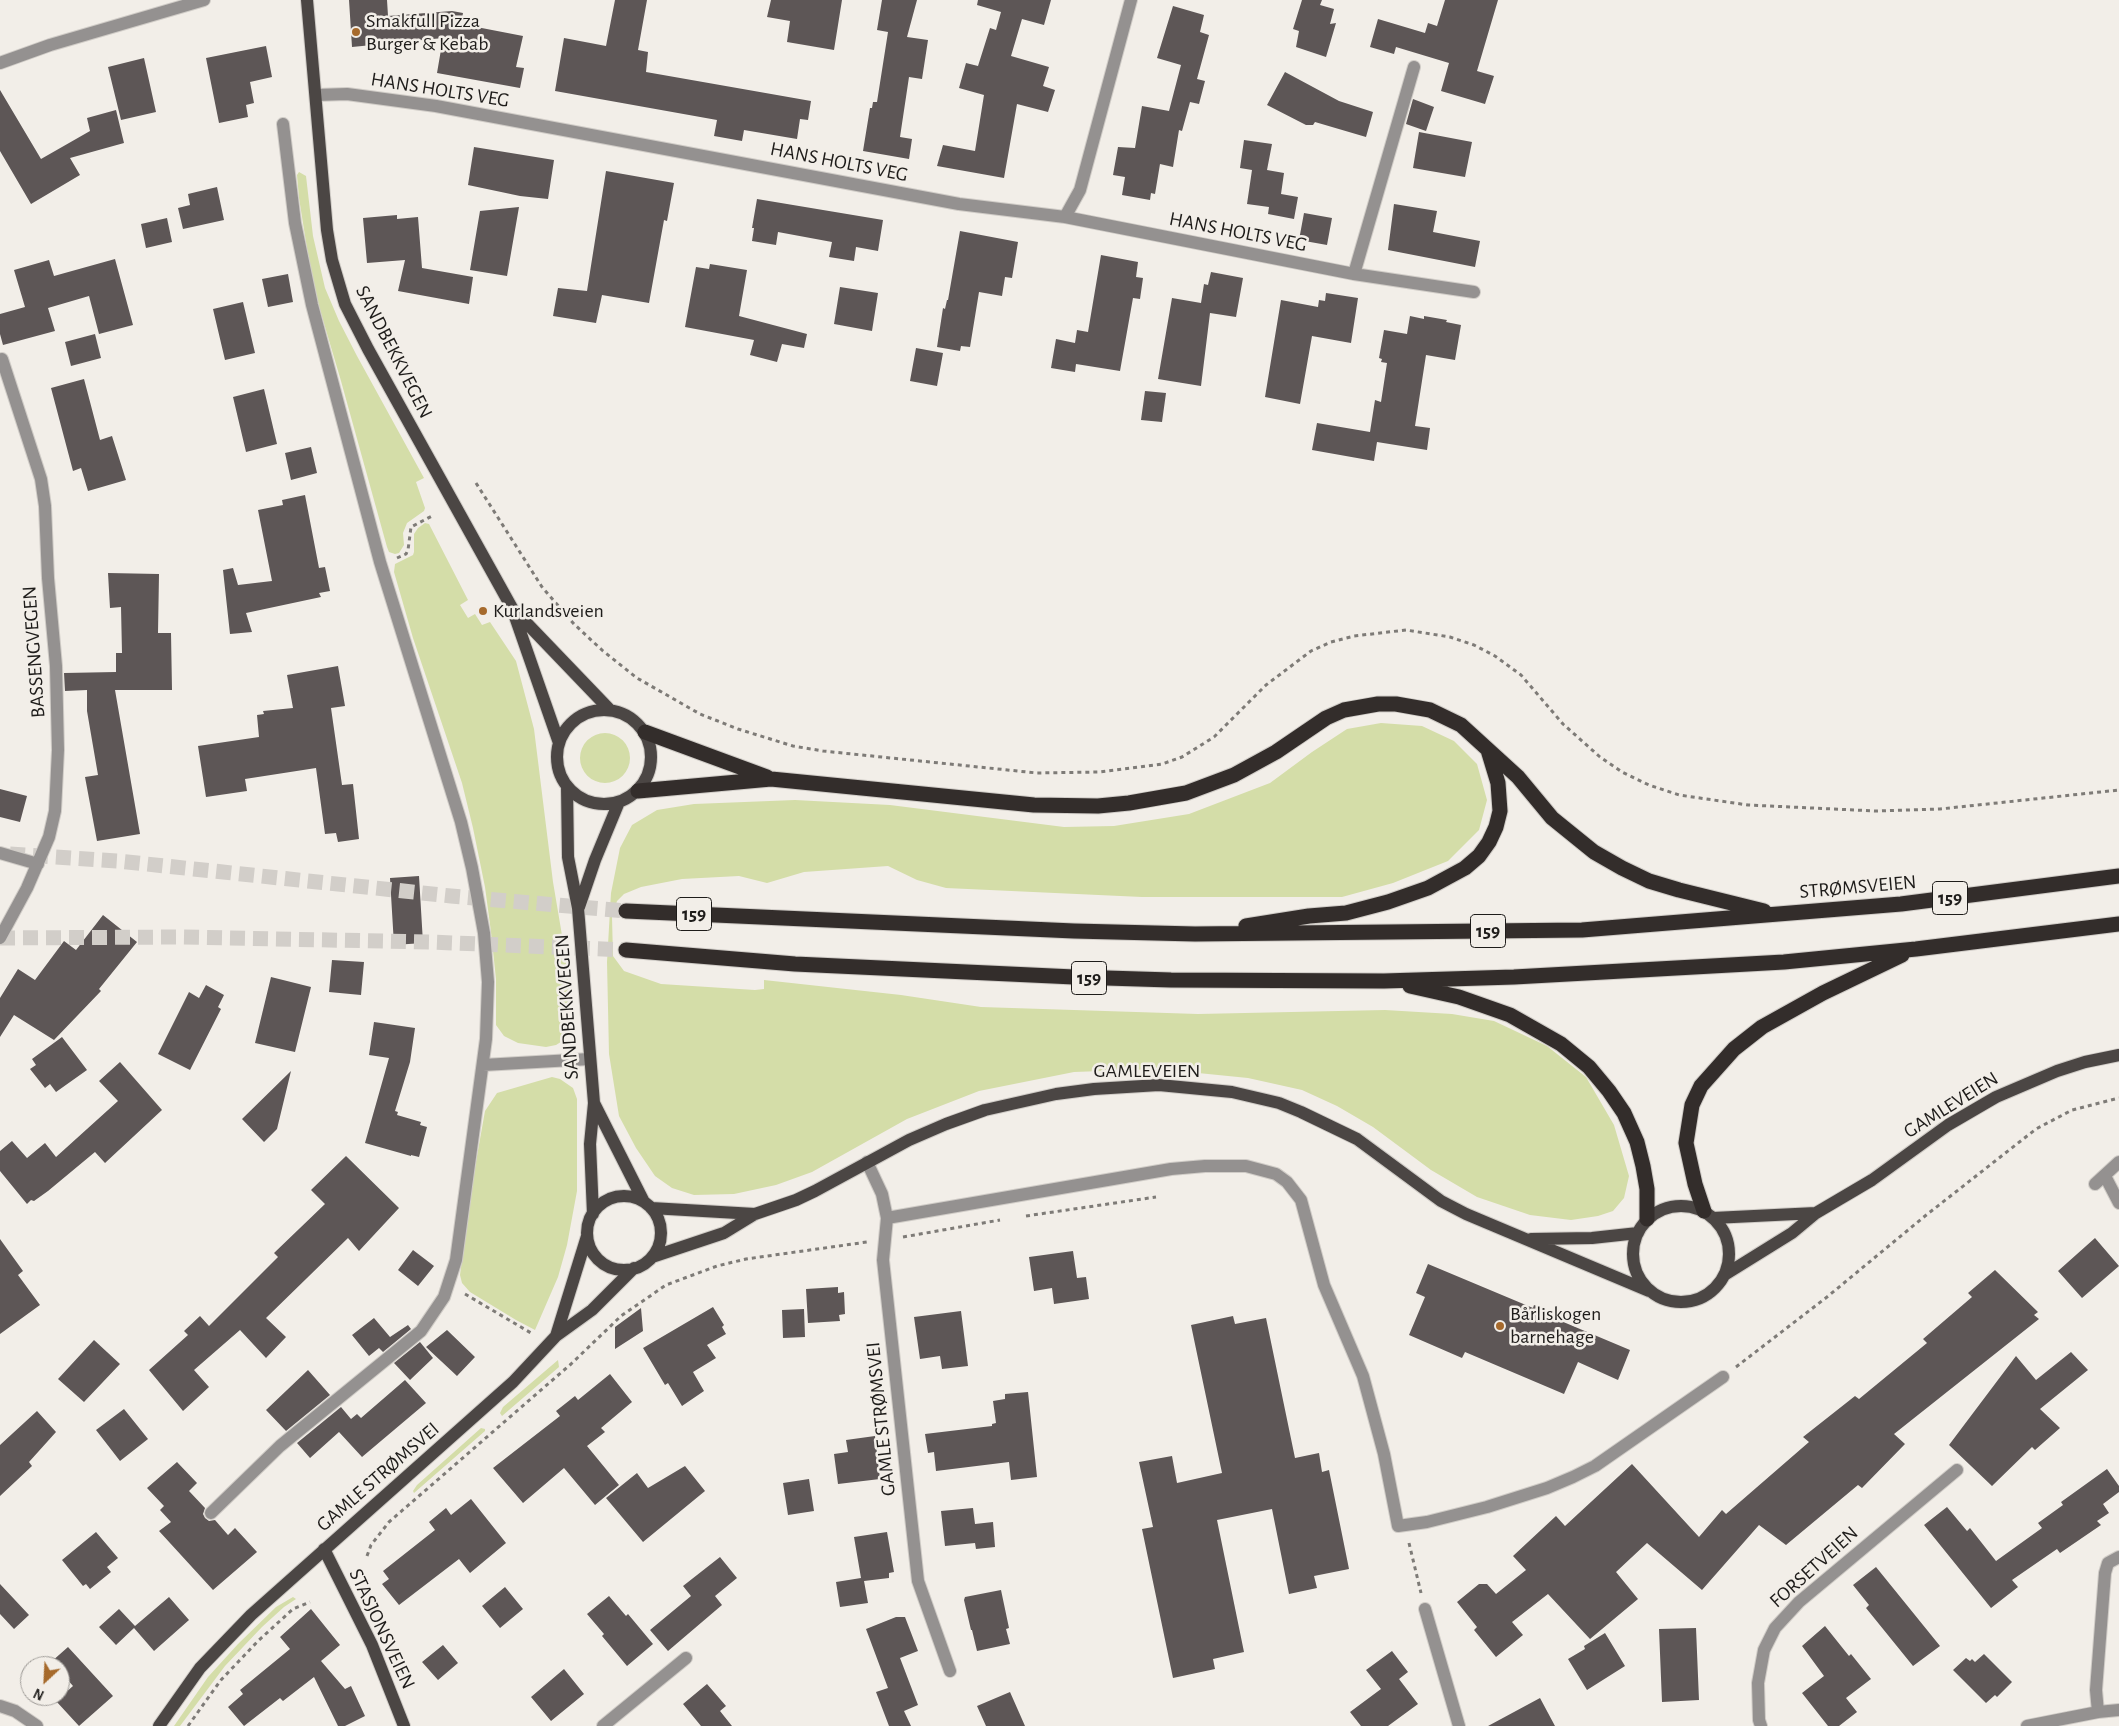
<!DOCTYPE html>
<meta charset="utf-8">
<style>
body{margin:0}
#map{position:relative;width:2119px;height:1726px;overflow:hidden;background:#f2eee8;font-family:"Alegreya Sans",sans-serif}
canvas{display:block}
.north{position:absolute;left:20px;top:1656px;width:50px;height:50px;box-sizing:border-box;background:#f2eee8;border:1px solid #9d9a96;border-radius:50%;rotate:205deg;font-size:14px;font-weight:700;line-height:20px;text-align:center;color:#1e1c1a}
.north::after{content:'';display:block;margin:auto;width:18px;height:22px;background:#a66a2c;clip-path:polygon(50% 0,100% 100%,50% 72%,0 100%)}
</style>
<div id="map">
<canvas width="2119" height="1726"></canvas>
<div class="north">N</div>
</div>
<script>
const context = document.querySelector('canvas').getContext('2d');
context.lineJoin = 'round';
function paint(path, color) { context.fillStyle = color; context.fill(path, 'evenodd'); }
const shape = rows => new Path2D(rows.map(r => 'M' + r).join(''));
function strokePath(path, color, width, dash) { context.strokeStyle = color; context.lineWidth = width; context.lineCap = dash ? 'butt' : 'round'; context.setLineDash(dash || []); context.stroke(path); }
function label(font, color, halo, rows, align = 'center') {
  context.font = font + ' "Alegreya Sans",sans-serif'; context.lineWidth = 5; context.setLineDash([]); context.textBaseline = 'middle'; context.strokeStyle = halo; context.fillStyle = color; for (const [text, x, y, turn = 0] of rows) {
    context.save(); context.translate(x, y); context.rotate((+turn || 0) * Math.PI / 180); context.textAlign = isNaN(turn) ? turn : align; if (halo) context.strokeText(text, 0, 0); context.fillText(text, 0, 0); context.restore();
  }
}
const green = shape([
 [299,172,306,176,313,236,325,288,339,321,357,356,424,478,416,482,425,508,424,511,407,523,403,533,404,545,399,553,395,554,389,552,387,547,341,381,313,286,299,198,297,175],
 [425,523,429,524,468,600,460,605,468,618,475,614,482,625,490,622,516,661,534,729,553,882,565,953,572,1021,570,1030,564,1040,556,1045,546,1047,518,1043,504,1036,496,1025,496,979,491,932,485,887,473,828,462,783,413,638,394,572,395,564,413,555,414,552,414,534,418,528],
 [1381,723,1422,726,1454,741,1477,764,1487,800,1479,830,1448,861,1393,883,1342,897,1142,897,946,888,917,880,888,866,804,872,767,883,739,876,682,879,641,887,624,894,617,901,612,917,613,956,624,971,661,984,755,990,764,989,764,980,901,995,981,1007,1198,1014,1385,1010,1452,1014,1494,1021,1547,1046,1586,1077,1614,1125,1629,1176,1624,1198,1613,1211,1598,1216,1571,1220,1530,1215,1477,1197,1431,1170,1373,1127,1337,1106,1302,1090,1248,1078,1158,1069,1074,1072,979,1091,907,1119,812,1172,776,1185,734,1194,694,1195,672,1188,655,1176,636,1148,619,1116,609,1054,607,962,611,893,620,848,632,825,657,810,694,804,795,800,890,805,1064,827,1114,826,1189,814,1270,783,1312,752,1347,729],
 '580 758a25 25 0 1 1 50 0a25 25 0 1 1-50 0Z',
 [552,1077,560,1079,573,1088,577,1099,577,1191,567,1245,558,1277,535,1330,516,1320,470,1292,462,1283,460,1275,472,1184,485,1111,497,1093],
 [558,1360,559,1367,502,1416,500,1413,503,1407],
 [481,1428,485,1429,485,1431,414,1493,413,1491,417,1485],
 [293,1597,296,1599,284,1607,262,1627,225,1666,180,1726,174,1726,208,1677,238,1644,276,1607]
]);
const building = shape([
 [349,0,387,0,388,16,452,11,463,13,461,24,523,36,516,67,524,68,520,88,437,73,443,38,352,47],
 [615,0,647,0,638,50,648,52,646,72,811,101,808,120,800,119,797,139,744,130,742,141,714,136,717,120,555,91,564,38,606,46],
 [771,0,842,0,834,50,787,42,790,21,767,17],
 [882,0,917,0,907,37,928,40,922,79,909,77,900,137,912,139,909,159,863,151,870,108,872,108,873,102,877,102,888,32,877,30],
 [978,0,1051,0,1044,25,1022,19,1011,56,1049,67,1043,86,1055,90,1048,112,1017,104,1004,178,937,166,943,145,975,151,984,95,959,88,966,63,978,66,990,28,996,30,1001,12,977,5],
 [1302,0,1322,0,1320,5,1334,9,1330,24,1336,23,1326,57,1296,47,1299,31,1293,29],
 [1445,0,1498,0,1477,71,1494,76,1485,104,1441,91,1449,63,1396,47,1394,54,1370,47,1378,19,1425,33,1428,23,1437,26],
 [1173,6,1204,15,1200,32,1209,35,1197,79,1205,81,1199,104,1190,102,1182,131,1179,130,1173,167,1160,164,1155,194,1151,193,1150,200,1122,195,1125,177,1113,175,1118,147,1135,148,1142,106,1169,111,1181,65,1157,58],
 [266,46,272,77,250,82,254,103,246,105,248,117,219,123,206,58],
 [144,58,156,112,121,120,108,67],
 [1285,72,1339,101,1373,112,1366,137,1315,122,1313,125,1306,125,1267,105],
 [0,90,41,159,90,131,87,118,116,110,124,143,70,158,80,175,31,204,0,151],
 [1413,99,1434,107,1426,131,1406,124],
 [1419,132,1472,142,1465,177,1413,168],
 [1244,140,1272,144,1267,170,1284,173,1281,194,1298,197,1294,219,1268,214,1269,207,1247,204,1252,170,1240,168],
 [474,147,554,160,548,199,520,196,468,185],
 [606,171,674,183,667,221,664,220,649,303,602,295,596,323,553,316,558,288,587,291],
 [217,187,224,220,183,229,178,208,190,205,188,194],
 [757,199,883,220,878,251,856,247,854,261,829,257,832,242,778,232,776,245,752,241,754,228,752,228],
 [1394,204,1437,211,1433,232,1480,241,1475,267,1388,250],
 [519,207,507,276,470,270,480,211],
 [1304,213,1332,218,1327,245,1299,240],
 [397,215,397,219,418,217,422,268,473,277,469,304,398,291,405,260,367,263,363,218],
 [167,218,172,242,146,248,141,224],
 [960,231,1018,242,1012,278,1005,277,1002,296,979,292,970,347,961,346,960,351,937,347,943,308,945,309,947,300,948,300],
 [1101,255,1138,262,1136,277,1143,278,1140,299,1133,298,1120,371,1076,364,1075,372,1051,368,1056,339,1075,343,1077,330,1088,332],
 [115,259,133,325,99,334,89,296,48,308,55,331,3,345,0,334,0,314,25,307,14,270,49,260,54,276],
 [710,264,747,270,739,316,807,334,804,348,782,344,777,362,750,355,754,340,685,327,696,267,709,269],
 [1211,272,1243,278,1236,317,1210,313,1201,386,1158,379,1172,298,1201,303,1204,284,1208,285],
 [288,274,293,302,268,307,262,279],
 [840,287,878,293,872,331,834,324],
 [1326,293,1358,298,1351,343,1312,336,1300,404,1265,397,1281,300,1318,307,1319,300,1325,301],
 [243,302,255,353,225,360,213,309],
 [1410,316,1424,319,1424,316,1447,320,1446,322,1461,325,1455,360,1426,355,1415,426,1430,428,1427,450,1377,442,1374,461,1312,450,1317,423,1370,432,1375,400,1381,402,1387,363,1381,362,1382,359,1379,358,1384,330,1407,334],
 [95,334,101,358,71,366,65,342],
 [916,348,943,353,937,386,910,381],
 [84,379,100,440,112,436,126,480,88,491,81,468,73,471,51,388],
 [264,389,277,444,246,452,233,397],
 [1145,391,1166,393,1162,422,1141,420],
 [311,447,317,473,291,480,285,453],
 [305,495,319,568,325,567,330,591,319,593,321,597,246,613,252,632,230,634,223,570,233,568,238,585,272,581,258,510,283,505,282,500],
 [108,573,159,574,158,633,171,633,172,690,115,690,140,834,97,841,85,777,98,775,87,711,87,690,65,691,64,673,116,672,116,653,122,653,121,607,110,608],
 [338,666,345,706,331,708,342,785,353,784,359,839,338,842,336,833,325,834,316,768,245,779,247,791,206,797,198,746,259,737,257,715,264,714,263,711,293,708,287,675],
 [0,789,27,796,20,822,0,817],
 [419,876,423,943,394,945,390,878],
 [103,915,137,942,99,989,101,991,54,1040,14,1015,0,1037,0,998,18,969,35,980,64,941,76,950],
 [332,960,364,962,361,995,329,992],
 [271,977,311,987,295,1052,255,1043],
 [206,985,224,995,218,1007,221,1009,190,1070,158,1054,189,992,199,998],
 [374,1022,415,1028,410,1062,395,1111,398,1112,397,1115,421,1122,420,1125,427,1127,419,1157,411,1155,411,1156,365,1143,389,1058,369,1055],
 [62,1037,87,1070,56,1092,50,1084,45,1088,30,1069,36,1065,32,1059],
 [120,1062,162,1110,105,1163,95,1152,48,1191,34,1201,31,1200,27,1204,0,1171,0,1151,12,1141,27,1158,45,1143,56,1157,118,1101,99,1081],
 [291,1071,277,1129,264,1142,242,1119],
 [346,1156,399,1208,359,1251,348,1238,266,1318,286,1337,266,1358,240,1330,194,1370,209,1387,183,1411,149,1370,188,1335,184,1331,200,1316,209,1326,278,1257,274,1253,325,1204,311,1190],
 [2095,1238,2119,1266,2082,1298,2058,1271],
 [0,1239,23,1271,18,1275,40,1305,0,1334],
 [413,1250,434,1266,418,1286,398,1270],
 [1073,1251,1077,1278,1086,1277,1089,1299,1054,1304,1052,1288,1034,1291,1029,1257],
 [1428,1264,1533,1308,1534,1305,1563,1317,1561,1321,1630,1350,1618,1380,1578,1362,1564,1394,1465,1352,1462,1358,1409,1335,1425,1297,1416,1293],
 [1995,1270,2038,1312,2034,1315,2039,1319,1894,1434,1905,1444,1862,1488,1858,1485,1786,1545,1759,1525,1702,1590,1647,1543,1616,1572,1638,1599,1590,1639,1548,1594,1512,1622,1523,1635,1496,1657,1474,1630,1477,1627,1457,1602,1479,1584,1487,1584,1496,1594,1526,1570,1513,1556,1556,1516,1565,1526,1632,1464,1699,1537,1722,1510,1726,1514,1809,1442,1803,1437,1855,1396,1859,1399,1927,1343,1923,1339,1972,1297,1968,1293],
 [838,1287,838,1293,844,1292,845,1314,839,1315,840,1321,808,1323,806,1289],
 [713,1307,724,1325,722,1327,726,1334,707,1345,716,1358,693,1372,704,1391,682,1406,668,1383,665,1385,643,1348],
 [641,1308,643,1331,615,1349,615,1327],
 [804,1309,805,1337,783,1338,782,1310],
 [961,1311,968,1366,942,1369,940,1356,920,1359,914,1317],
 [1233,1316,1235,1324,1266,1318,1295,1458,1319,1453,1322,1472,1329,1470,1349,1569,1314,1576,1317,1588,1289,1594,1272,1509,1217,1520,1244,1652,1213,1659,1215,1669,1173,1678,1142,1529,1153,1527,1139,1462,1172,1456,1177,1483,1222,1473,1191,1325],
 [374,1318,390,1337,408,1325,411,1329,383,1352,379,1348,369,1356,352,1335],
 [447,1330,475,1357,457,1376,426,1347],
 [94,1340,120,1364,84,1402,58,1379],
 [420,1342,433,1358,410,1380,394,1363],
 [2071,1352,2088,1370,2040,1409,2060,1428,2035,1450,2032,1447,1992,1486,1949,1445,2016,1356,2036,1380],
 [308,1370,330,1395,286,1431,266,1410],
 [610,1374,632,1402,601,1428,605,1432,587,1446,619,1485,595,1505,564,1468,523,1503,493,1468,560,1416,556,1411,575,1396,578,1400],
 [405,1380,426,1403,362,1457,339,1432,310,1458,297,1443,341,1407,351,1419,357,1414,361,1418],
 [1028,1392,1037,1477,1011,1480,1009,1462,936,1471,934,1452,928,1453,925,1434,992,1426,992,1424,996,1423,993,1401,1005,1399,1005,1394],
 [124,1409,148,1439,120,1461,96,1430],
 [37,1411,56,1432,29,1462,32,1466,0,1496,0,1445],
 [875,1436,880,1479,838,1484,834,1454,848,1452,846,1440],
 [177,1462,197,1483,189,1491,205,1508,203,1514,205,1518,209,1521,215,1520,228,1535,235,1528,257,1552,213,1590,159,1531,171,1522,160,1510,164,1506,147,1488],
 [685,1466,705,1491,643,1542,606,1498,637,1473,648,1488],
 [2107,1469,2119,1486,2119,1492,2103,1504,2109,1513,2097,1521,2101,1525,2060,1553,2057,1549,2012,1580,2018,1587,1991,1608,1924,1525,1947,1507,1967,1531,1970,1528,1996,1561,2042,1528,2038,1523,2063,1505,2061,1502],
 [809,1479,814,1511,788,1515,783,1483],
 [471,1499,506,1543,470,1573,459,1559,399,1605,382,1584,389,1579,383,1571,435,1530,429,1522,446,1508,451,1515],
 [973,1508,975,1524,993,1522,995,1547,976,1549,975,1543,945,1546,941,1511],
 [96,1532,118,1558,107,1567,111,1572,90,1589,86,1584,83,1586,62,1560],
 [887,1532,894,1572,889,1573,889,1578,864,1581,868,1603,840,1607,836,1582,861,1578,854,1537],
 [720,1557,737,1578,715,1596,722,1605,668,1651,650,1630,691,1596,683,1586],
 [1876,1567,1940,1646,1913,1666,1866,1608,1869,1605,1853,1585],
 [0,1584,29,1615,14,1629,0,1614],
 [505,1587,523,1609,500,1628,482,1606],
 [1001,1590,1009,1628,1006,1629,1010,1644,977,1651,972,1630,971,1630,964,1600,965,1597],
 [609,1596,626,1616,628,1614,653,1644,627,1666,602,1636,604,1634,587,1614],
 [169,1597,189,1620,154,1651,134,1628,116,1645,99,1627,119,1609,135,1626],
 [311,1609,340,1645,321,1661,345,1689,351,1686,365,1716,345,1726,338,1726,314,1677,283,1701,280,1698,244,1726,228,1707,243,1694,240,1690,290,1649,280,1637],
 [896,1617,905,1617,918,1651,900,1658,918,1705,904,1711,911,1726,889,1726,876,1692,888,1688,866,1629],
 [1825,1626,1849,1656,1851,1654,1871,1679,1846,1698,1857,1712,1839,1726,1828,1726,1802,1693,1824,1676,1802,1646],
 [1696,1628,1699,1700,1662,1702,1659,1629],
 [1605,1633,1625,1666,1587,1690,1568,1659,1585,1649,1584,1646],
 [443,1645,458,1663,438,1680,422,1662],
 [68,1647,113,1696,79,1726,56,1701,73,1686,60,1671,60,1666,55,1666,51,1662],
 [1392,1651,1408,1672,1399,1679,1418,1704,1388,1726,1361,1726,1350,1712,1381,1689,1366,1670],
 [1984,1654,2012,1682,1997,1697,1995,1695,1986,1703,1953,1670,1966,1658,1970,1661,1972,1659,1975,1662],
 [564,1669,584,1694,551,1721,531,1697],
 [707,1684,726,1706,720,1711,732,1726,701,1726,683,1704],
 [1010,1692,1025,1726,986,1726,977,1706],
 [1540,1698,1555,1726,1488,1726]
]);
const highwayTunnel = shape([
 [10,854,118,861,451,896,626,911],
 [0,938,181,937,429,942,626,950]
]);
const path = shape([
 [476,483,542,587,574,624,603,651,637,678,700,714,738,729,793,746,823,751,1037,773,1099,772,1162,764,1182,757,1214,737,1266,685,1311,651,1331,642,1354,636,1406,630,1450,637,1474,645,1495,656,1521,675,1563,724,1600,757,1622,772,1649,785,1679,795,1748,805,1876,811,1940,809,2119,790],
 [397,558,406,554,408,550,411,527,432,516],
 [1026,1216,1156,1197],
 [903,1237,1000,1220],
 [465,1294,531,1333],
 [1736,1367,1827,1297,1925,1216,2036,1129,2072,1110,2119,1098],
 [1409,1543,1421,1593],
 [367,1556,371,1545,389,1522,571,1364,621,1316,666,1285,717,1266,746,1259,867,1242],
 [188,1726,221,1680,258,1641,293,1609,310,1602]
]);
const minor = shape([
 [0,63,50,45,204,0],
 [316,95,347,94,436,106,959,204,1065,217,1354,274,1414,67],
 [1065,217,1080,190,1131,0],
 [1354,274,1474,292],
 [0,853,38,864],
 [0,938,27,888,49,837,55,811,58,750,56,666,48,578,45,506,41,479,2,359],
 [483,1065,590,1059],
 [867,1162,882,1194,887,1218,883,1260,918,1581,950,1671],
 [2105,1176,2119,1203],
 [2095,1184,2119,1162],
 [887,1218,1171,1169,1205,1166,1246,1166,1276,1174,1287,1182,1301,1200,1324,1285,1363,1376,1384,1454,1398,1526,1427,1522,1487,1507,1547,1488,1573,1477,1595,1466,1723,1377],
 [211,1513,280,1446,421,1331,444,1297,456,1260,486,1039,488,982,484,933,472,868,461,822,380,562,312,305,295,223,283,124],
 [1425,1609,1459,1726],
 [0,1706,15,1711,37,1726],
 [2098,1712,2096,1690,2105,1573,2108,1563,2119,1557],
 [603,1726,686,1658],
 [1761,1726,1759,1720,1758,1683,1764,1650,1775,1628,1799,1602,1957,1470],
 [2027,1726,2098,1712,2119,1710]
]);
const major = shape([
 [307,0,327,230,332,260,345,304,368,349,512,608,559,743],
 [516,612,610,710],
 '557 757a47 47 0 1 1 94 0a47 47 0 1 1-94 0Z',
 [567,786,568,857,578,908,594,1103,590,1144,593,1214],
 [579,907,595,860,619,802],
 [594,1103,644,1202],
 '587 1233a37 37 0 1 1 74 0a37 37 0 1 1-74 0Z',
 '1633 1254a48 48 0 1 1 96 0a48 48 0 1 1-96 0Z',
 [651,1208,755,1214],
 [1713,1218,1816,1213],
 [1531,1239,1592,1238,1638,1233],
 [652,1257,724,1233,755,1214,796,1200,815,1191,909,1140,946,1124,985,1110,1056,1094,1094,1089,1159,1085,1232,1092,1279,1103,1301,1112,1357,1139,1441,1201,1466,1214,1649,1291],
 [1726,1274,1792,1233,1816,1213,1872,1180,1948,1125,1996,1097,2057,1071,2085,1062,2119,1055],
 [556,1336,587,1236],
 [324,1549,372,1645,404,1726],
 [159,1726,200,1668,251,1615,513,1382,556,1336,592,1310,634,1268]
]);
const highway = shape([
 [645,732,767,777],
 [638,791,771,779,1034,805,1098,806,1129,803,1186,793,1234,775,1276,752,1326,718,1344,710,1378,704,1396,704,1430,710,1461,725,1518,777,1552,818,1594,852,1622,868,1649,881,1679,890,1764,911],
 [626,911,1074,931,1195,934,1582,930,1901,904,2119,876],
 [1246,926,1309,916,1346,913,1388,902,1428,888,1465,868,1479,856,1489,842,1496,827,1500,811,1498,783,1488,750],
 [626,950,795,964,1074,977,1171,980,1384,981,1514,977,1784,962,1916,949,2119,924],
 [1410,986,1459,997,1510,1015,1561,1044,1589,1067,1609,1091,1624,1113,1637,1142,1643,1166,1647,1189,1647,1219],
 [1704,1211,1695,1184,1686,1143,1692,1105,1701,1086,1734,1049,1762,1027,1823,993,1902,955]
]);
const markers = [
 [356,32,5,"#a66a2c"],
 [483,611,5,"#a66a2c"],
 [1500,1326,5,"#a66a2c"]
];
const shields = [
 [1950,898,35],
 [694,914,35],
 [1488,931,35],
 [1089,978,35]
];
const shieldNames = [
 ["159",1950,898],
 ["159",694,914],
 ["159",1488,931],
 ["159",1089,978]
];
const poiNames = [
 ["Smakfull Pizza",366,21],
 ["Burger & Kebab",366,44],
 ["Kurlandsveien",493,611],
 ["Bårliskogen",1510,1314],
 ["barnehage",1510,1337]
];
const streetNames = [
 ["HANS HOLTS VEG",440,90,9],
 ["HANS HOLTS VEG",839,162,11],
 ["HANS HOLTS VEG",1238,232,11],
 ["SANDBEKKVEGEN",394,352,63],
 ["BASSENGVEGEN",34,652,-94],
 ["STRØMSVEIEN",1858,887,-5],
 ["SANDBEKKVEGEN",567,1007,-94],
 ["GAMLEVEIEN",1147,1071],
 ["GAMLEVEIEN",1951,1105,-32],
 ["GAMLE STRØMSVEI",881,1419,-96],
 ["GAMLE STRØMSVEI",378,1477,-41],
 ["FORSETVEIEN",1814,1567,-42],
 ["STASJONSVEIEN",382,1629,65]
];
paint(green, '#d4dda8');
paint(building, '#5d5656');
strokePath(highwayTunnel, '#d2cec9', 15, [15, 8]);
strokePath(minor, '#d0ccc7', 14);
strokePath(major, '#d0ccc7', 14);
strokePath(highway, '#d0ccc7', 17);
strokePath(path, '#7e7b77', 3, [4, 4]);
strokePath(minor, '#949190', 12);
strokePath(major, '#4b4644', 12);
strokePath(highway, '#332d2b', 15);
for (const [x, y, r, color] of markers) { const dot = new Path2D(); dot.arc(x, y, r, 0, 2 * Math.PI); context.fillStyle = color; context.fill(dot); strokePath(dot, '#f2eee8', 2); }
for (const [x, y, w] of shields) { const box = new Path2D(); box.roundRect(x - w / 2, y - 16.5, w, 33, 4); context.fillStyle = '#f2eee8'; context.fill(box); strokePath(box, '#1e1c1a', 1); }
label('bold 19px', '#1e1c1a', null, shieldNames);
label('20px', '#1e1c1a', '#f2eee8', poiNames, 'left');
label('20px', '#1e1c1a', '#f2eee8', streetNames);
</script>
